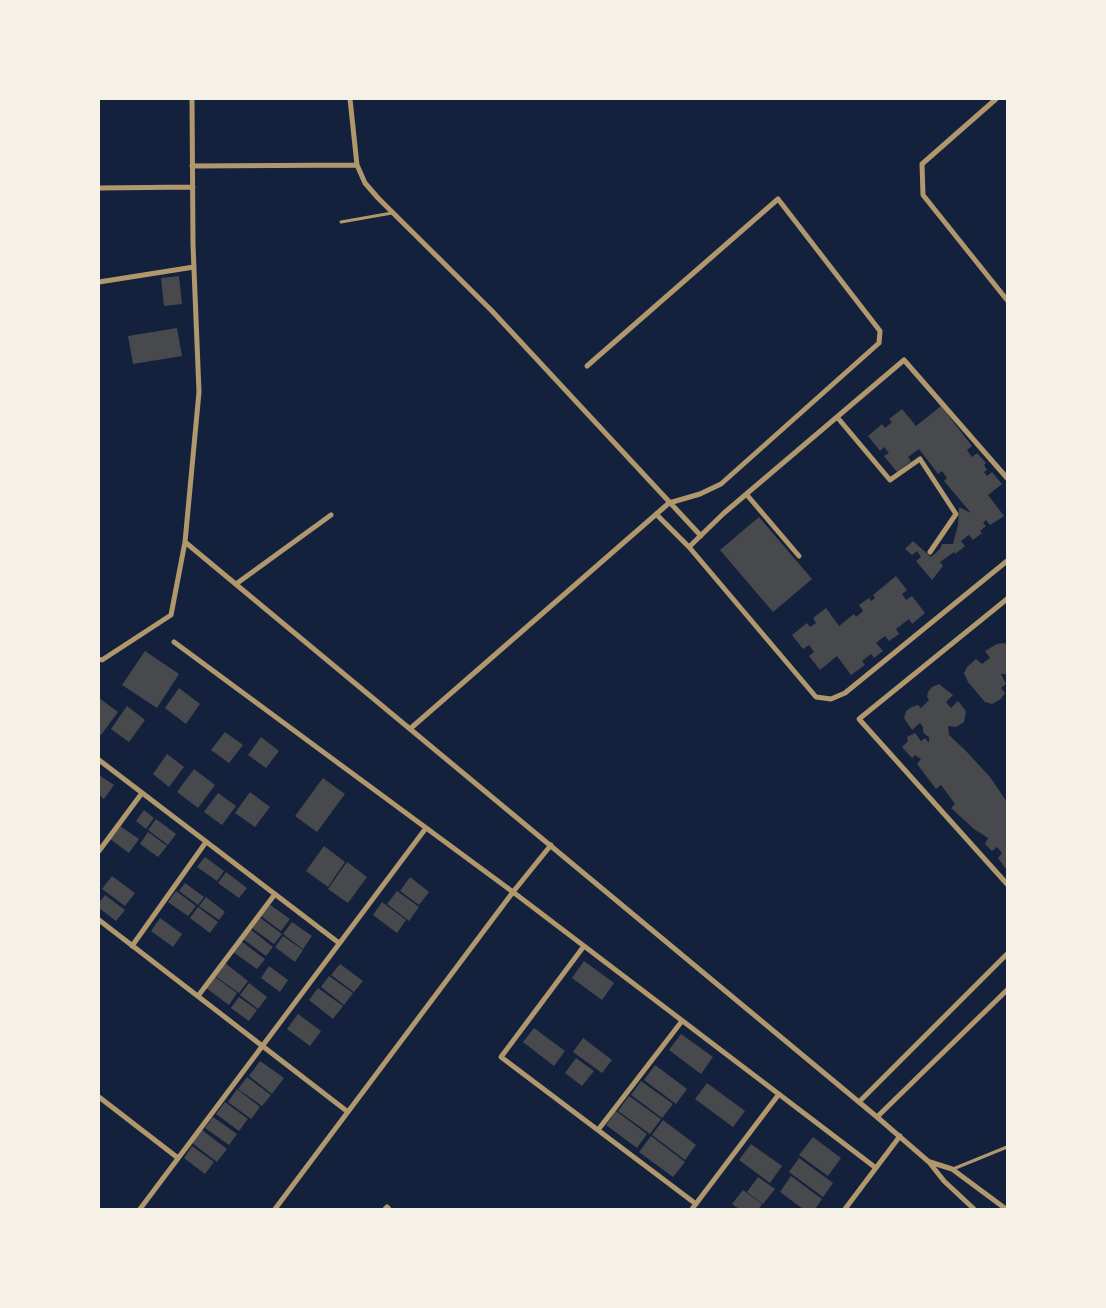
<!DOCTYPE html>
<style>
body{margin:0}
#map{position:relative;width:1106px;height:1308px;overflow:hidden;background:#14213d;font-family:"Varela Round",sans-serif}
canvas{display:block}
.frame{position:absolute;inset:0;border:100px solid #f6f1e7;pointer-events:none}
</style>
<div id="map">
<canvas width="1106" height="1308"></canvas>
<div class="frame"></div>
</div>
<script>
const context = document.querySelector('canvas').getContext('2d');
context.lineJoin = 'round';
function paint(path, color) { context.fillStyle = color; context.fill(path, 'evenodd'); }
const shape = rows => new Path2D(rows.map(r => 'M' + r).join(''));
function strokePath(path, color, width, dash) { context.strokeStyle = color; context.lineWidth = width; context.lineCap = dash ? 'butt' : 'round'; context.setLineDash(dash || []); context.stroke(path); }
const building = shape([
 [179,276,182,304,164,306,161,278],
 [177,328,182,356,133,364,128,336],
 [941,406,972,446,967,450,972,457,977,453,986,463,984,465,987,470,984,472,987,476,992,472,1002,484,988,495,1004,516,990,525,986,520,983,523,986,526,980,531,982,533,973,540,969,535,961,541,965,546,955,554,954,552,940,562,943,566,932,580,916,561,921,557,917,551,912,555,905,549,913,541,931,557,940,549,942,544,953,544,958,525,959,507,971,513,944,481,947,478,942,471,938,474,919,449,908,457,911,461,897,472,884,456,889,453,884,447,880,451,868,436,882,424,885,428,892,422,889,419,902,409,916,426],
 [759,517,812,579,773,612,720,550],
 [896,576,907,590,902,594,906,600,912,596,925,613,912,624,909,619,896,629,899,634,889,641,885,636,876,643,883,651,874,658,871,654,862,661,865,665,851,675,837,656,820,670,809,656,814,652,809,645,803,649,792,635,807,623,810,627,816,623,813,618,826,608,839,626,854,614,856,617,863,611,859,605,869,598,871,601,875,598,873,595],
 [1004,643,1007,645,1006,659,1007,674,1001,674,1006,684,1001,688,1005,693,1001,699,992,704,985,702,968,682,964,673,967,667,976,659,982,664,990,658,985,651,997,644],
 [145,651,179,674,157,708,122,685],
 [939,684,953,695,946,702,951,708,958,701,966,711,964,722,956,727,948,726,949,735,966,751,990,777,1007,802,1007,867,1005,868,998,858,1002,853,997,847,992,851,985,844,988,838,974,829,951,808,955,804,941,785,936,789,917,764,921,759,915,755,912,758,902,747,908,741,907,737,915,733,921,741,925,738,929,743,929,737,926,735,923,732,923,727,920,723,912,730,904,718,906,711,912,707,918,705,921,708,929,700,927,697,928,692,932,687],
 [179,688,200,704,186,724,165,708],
 [99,698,118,712,101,735,99,734],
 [127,706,145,720,129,742,111,729],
 [225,732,243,745,229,763,211,750],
 [261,737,279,751,266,768,248,755],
 [167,754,184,767,169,787,153,774],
 [194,769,215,785,198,808,177,792],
 [99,775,114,785,104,799,99,795],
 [323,778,345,794,317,832,295,816],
 [250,792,270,807,255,827,235,813],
 [218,793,236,806,222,825,204,812],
 [144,810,154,818,146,829,136,821],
 [156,819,176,834,168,845,148,830],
 [120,826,139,839,129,853,110,839],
 [148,832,167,846,158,857,140,844],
 [324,846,345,862,328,887,306,871],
 [205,857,224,871,217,881,197,867],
 [347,862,367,877,348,903,328,889],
 [226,872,247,888,239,898,218,883],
 [112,876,135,893,125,906,102,889],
 [410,877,429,892,419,905,400,891],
 [185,883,204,897,198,905,179,891],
 [176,891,196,906,188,916,168,902],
 [397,891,419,907,409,921,387,904],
 [105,895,125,910,116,921,99,908,99,903],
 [206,897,225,912,219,920,199,906],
 [382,902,406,920,397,933,373,915],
 [269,904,290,919,281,931,261,916],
 [198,907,218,922,210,933,190,918],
 [259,917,282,934,274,944,252,928],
 [160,918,182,934,173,947,151,931],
 [292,922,312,936,303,949,283,934],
 [250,929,273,947,266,956,243,939],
 [283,936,303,950,295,962,275,947],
 [241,941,265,959,257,969,233,952],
 [584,961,614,983,602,1000,572,978],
 [225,963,248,981,239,993,215,976],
 [340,964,363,981,354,992,331,975],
 [269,966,288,980,280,992,261,978],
 [329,976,353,993,344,1005,321,987],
 [215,977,237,993,229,1005,206,988],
 [249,983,267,997,258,1009,240,995],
 [318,988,343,1006,333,1019,309,1000],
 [239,997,257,1010,249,1021,231,1008],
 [298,1014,321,1031,310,1046,287,1029],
 [534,1028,565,1051,554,1066,523,1042],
 [681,1034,713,1057,701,1074,669,1050],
 [583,1038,612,1060,602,1073,573,1052],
 [576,1058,594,1071,582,1086,565,1073],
 [260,1061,284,1078,272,1094,249,1076],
 [655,1065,687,1089,676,1104,644,1080],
 [247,1077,271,1095,262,1106,238,1089],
 [641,1081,673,1104,662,1118,631,1095],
 [707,1083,745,1111,733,1127,695,1099],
 [237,1089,260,1107,251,1119,228,1102],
 [629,1096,661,1119,650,1134,618,1111],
 [225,1102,248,1119,239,1131,216,1114],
 [616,1111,647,1134,637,1148,606,1125],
 [213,1117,237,1134,229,1145,205,1128],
 [663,1120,696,1145,685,1160,652,1135],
 [202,1130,227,1149,217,1162,192,1143],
 [651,1136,685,1162,673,1177,639,1152],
 [813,1137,841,1158,828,1176,799,1155],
 [751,1144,782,1166,770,1183,739,1160],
 [192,1146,214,1162,205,1174,184,1158],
 [799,1158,833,1183,823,1197,789,1172],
 [791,1176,822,1199,815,1209,803,1209,780,1192],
 [758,1177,775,1189,763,1204,747,1192],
 [743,1190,762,1204,759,1209,739,1209,732,1204]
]);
const service = shape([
 [341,222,392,213],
 [953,1169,1007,1147]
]);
const minor = shape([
 [350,99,357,165,365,183,378,198,492,311,701,536],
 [996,99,922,164,923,195,1007,300],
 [192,166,357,165],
 [99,188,193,187],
 [99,282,194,267],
 [837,417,890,480,920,459,956,514,930,552],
 [747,495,799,556],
 [656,514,689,547,816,697,831,699,845,693,1007,561],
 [185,542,877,1117,929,1162,944,1181,974,1209],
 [689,547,724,513,904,360,1007,478],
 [236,584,331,515],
 [1007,599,859,719,1007,884],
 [174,642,513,892,876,1168],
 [99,659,102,660,171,615,185,542,199,392,193,245,192,99],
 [411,728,669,503,700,494,721,484,879,343,880,331,778,199,587,366],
 [99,760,339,943],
 [99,851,142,793],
 [99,920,348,1112],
 [132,946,206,842],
 [584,946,501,1057,696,1204],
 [198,996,275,894],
 [99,1097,178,1158],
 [859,1102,1007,954],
 [877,1117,1007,990],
 [598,1130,682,1021],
 [930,1162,952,1169,1006,1209],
 [140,1209,426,828],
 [275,1209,513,892,551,845],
 [385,1209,387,1207,389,1209],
 [692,1209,779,1094],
 [845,1209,900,1136]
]);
paint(building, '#48494c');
strokePath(service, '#b1986c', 3);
strokePath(minor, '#b1986c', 5);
</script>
